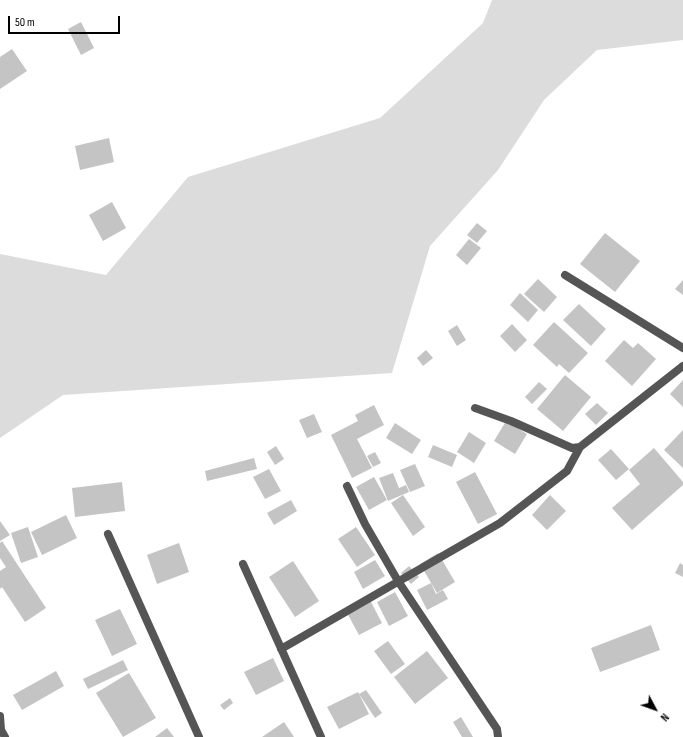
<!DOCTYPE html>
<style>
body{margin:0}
#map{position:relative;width:683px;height:737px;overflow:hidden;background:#fff;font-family:"Sofia Sans Condensed",sans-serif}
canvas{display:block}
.north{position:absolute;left:635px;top:689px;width:40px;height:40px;-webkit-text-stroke:3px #fff;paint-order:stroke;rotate:131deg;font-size:11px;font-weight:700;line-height:16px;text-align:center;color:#000}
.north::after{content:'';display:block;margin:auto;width:14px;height:18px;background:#000;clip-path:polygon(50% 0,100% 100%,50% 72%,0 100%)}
.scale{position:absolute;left:8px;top:16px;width:112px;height:18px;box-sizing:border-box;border:2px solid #000;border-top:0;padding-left:5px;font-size:12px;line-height:14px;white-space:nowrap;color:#000;-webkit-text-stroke:3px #fff;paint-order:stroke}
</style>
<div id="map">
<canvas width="683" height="737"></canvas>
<div class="north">N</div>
<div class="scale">50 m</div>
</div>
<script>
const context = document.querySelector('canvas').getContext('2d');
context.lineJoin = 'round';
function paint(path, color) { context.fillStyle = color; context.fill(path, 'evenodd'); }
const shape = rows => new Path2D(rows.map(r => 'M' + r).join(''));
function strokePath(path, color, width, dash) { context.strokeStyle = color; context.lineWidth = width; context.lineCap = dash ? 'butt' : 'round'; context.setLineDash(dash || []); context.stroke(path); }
const green = shape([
 [492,0,683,0,683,40,597,50,544,100,498,170,430,246,392,373,63,395,0,438,0,254,106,275,188,177,380,118,483,23]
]);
const building = shape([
 [81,22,94,48,81,55,68,29],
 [12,49,27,71,0,89,0,57],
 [109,138,114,162,80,170,75,146],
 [112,202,126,228,103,241,89,215],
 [477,223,487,231,477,243,467,235],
 [605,233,640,261,615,292,580,264],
 [469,239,481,248,467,265,456,255],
 [538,279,557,297,544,312,524,294],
 [683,280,683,295,675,289],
 [520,293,538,310,528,322,510,305],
 [579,304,606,329,591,346,563,320],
 [554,322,588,353,569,373,559,364,557,367,533,345],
 [512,324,527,340,515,352,500,336],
 [457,325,466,340,457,346,448,331],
 [624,340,633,348,638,343,656,359,632,386,605,361],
 [426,350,433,358,423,366,417,358],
 [565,375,591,397,563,431,537,409],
 [683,380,683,407,670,394],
 [539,382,547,389,532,404,525,397],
 [597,403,608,413,596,425,585,414],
 [374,405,384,425,357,439,372,468,352,478,331,435,358,421,355,415],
 [314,414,322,432,307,438,299,420],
 [506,421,527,434,515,454,494,441],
 [395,423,421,440,412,454,386,438],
 [683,430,683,468,664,450],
 [469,432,486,443,474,463,457,452],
 [433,445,457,455,452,467,428,457],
 [276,446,284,459,275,465,267,452],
 [654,448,683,482,683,485,632,530,612,508,640,484,629,470],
 [611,449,629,469,616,480,598,460],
 [375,452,381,463,373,467,367,456],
 [254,458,257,469,207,481,205,471],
 [415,464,425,486,410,492,400,470],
 [269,469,281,491,265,499,253,477],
 [475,472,497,514,478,524,456,482],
 [393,473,399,488,406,485,409,492,388,501,379,478],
 [374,477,387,500,369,510,356,487],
 [122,482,125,511,75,517,72,488],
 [403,495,425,527,413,536,391,503],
 [550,495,566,511,547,530,532,515],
 [291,500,297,511,274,525,267,513],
 [66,515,77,538,42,555,31,532],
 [0,521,10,535,0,541],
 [28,527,38,557,21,563,11,533],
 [356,527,375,555,357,567,338,539],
 [2,541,46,608,25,622,2,587,0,589,0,571,6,567,0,558,0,543],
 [179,543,189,572,157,584,147,555],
 [438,553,455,582,437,593,420,564],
 [375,560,385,576,363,589,354,572],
 [293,561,319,601,295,617,269,577],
 [680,563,683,565,683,577,675,573],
 [409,566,419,577,411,584,401,573],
 [431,583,436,594,443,590,448,599,427,610,417,590],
 [395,592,408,616,389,626,377,602],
 [370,600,382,623,359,635,347,613],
 [120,609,137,644,112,656,95,620],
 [651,625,660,650,600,672,591,648],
 [388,641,405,664,391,674,374,651],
 [427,651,448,678,415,704,394,677],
 [273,658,284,681,256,695,244,672],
 [123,660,128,670,88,689,83,679],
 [56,671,64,686,22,710,13,695],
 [129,673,156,718,123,737,96,693],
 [366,690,382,713,375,718,359,694],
 [358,692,369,714,339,729,327,707],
 [230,698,233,703,224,710,220,705],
 [461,717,473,737,462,737,453,722],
 [284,722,294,737,262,737],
 [167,728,174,737,155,737]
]);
const minor = shape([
 [565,275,683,348],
 [475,408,511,421,572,448,580,447,683,366],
 [347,486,365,524,398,581,497,729,498,737],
 [108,534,199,737],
 [243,564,321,737],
 [281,649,500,523,567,471,580,447],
 [0,716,1,730,5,737]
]);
paint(green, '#dcdcdc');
paint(building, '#c4c4c4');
strokePath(minor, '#555', 8);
</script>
